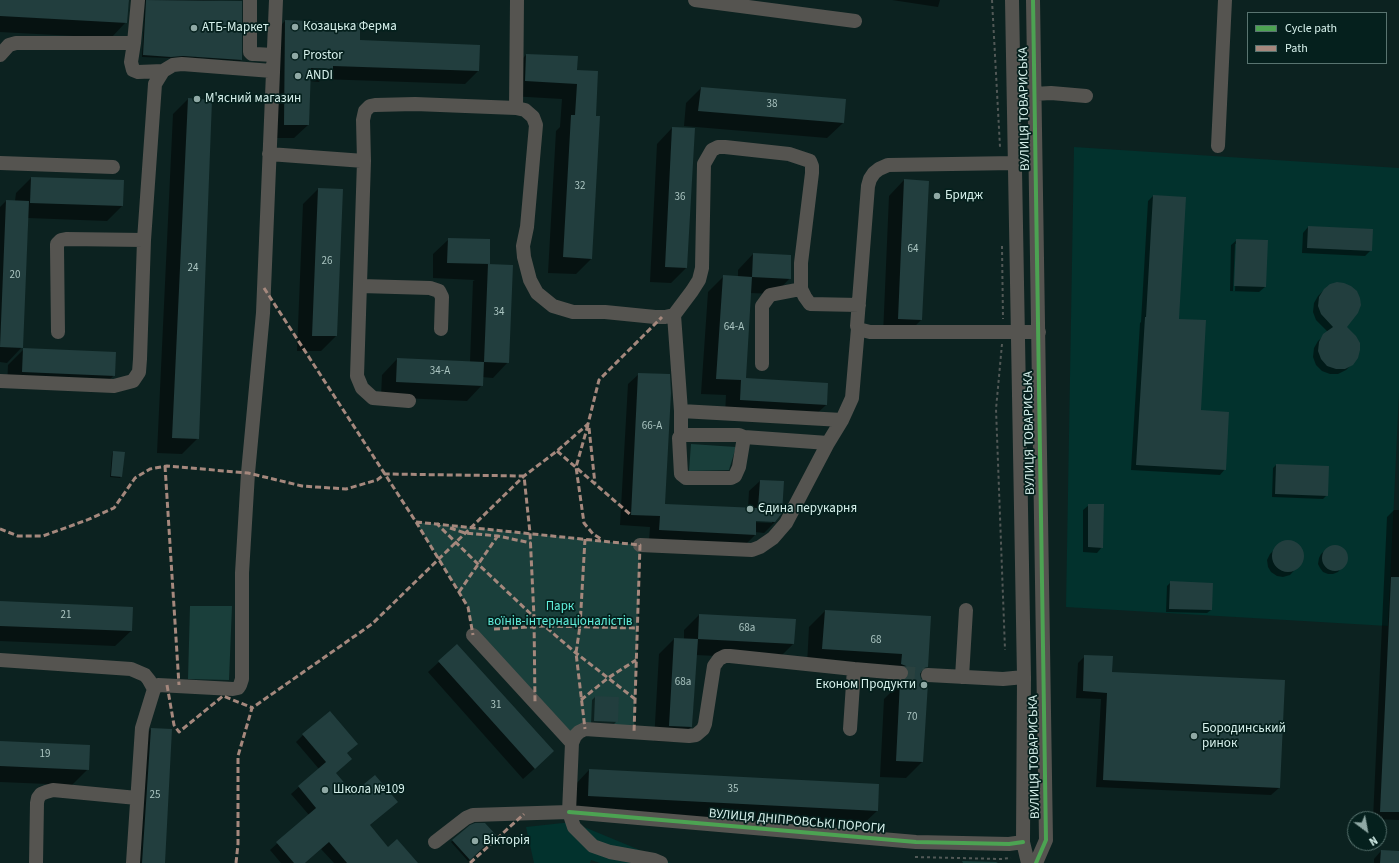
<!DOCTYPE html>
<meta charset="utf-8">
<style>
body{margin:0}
#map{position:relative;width:1399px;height:863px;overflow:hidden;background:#0c2220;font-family:"Source Sans 3",sans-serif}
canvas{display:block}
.legend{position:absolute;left:1247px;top:12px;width:140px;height:52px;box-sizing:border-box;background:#05201d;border:1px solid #597470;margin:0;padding:5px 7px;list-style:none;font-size:12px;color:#d7f1ec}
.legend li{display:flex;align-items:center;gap:8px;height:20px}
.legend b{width:20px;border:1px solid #597470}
.north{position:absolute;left:1347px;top:811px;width:40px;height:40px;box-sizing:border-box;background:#05201d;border:1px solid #597470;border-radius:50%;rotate:148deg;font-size:11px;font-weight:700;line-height:16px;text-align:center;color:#d7f1ec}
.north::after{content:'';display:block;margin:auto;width:14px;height:18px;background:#90a9a5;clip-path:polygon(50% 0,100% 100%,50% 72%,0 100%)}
</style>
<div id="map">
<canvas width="1399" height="863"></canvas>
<ul class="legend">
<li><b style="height:5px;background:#4ca352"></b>Cycle path</li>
<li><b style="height:5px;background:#a5887d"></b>Path</li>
</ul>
<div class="north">N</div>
</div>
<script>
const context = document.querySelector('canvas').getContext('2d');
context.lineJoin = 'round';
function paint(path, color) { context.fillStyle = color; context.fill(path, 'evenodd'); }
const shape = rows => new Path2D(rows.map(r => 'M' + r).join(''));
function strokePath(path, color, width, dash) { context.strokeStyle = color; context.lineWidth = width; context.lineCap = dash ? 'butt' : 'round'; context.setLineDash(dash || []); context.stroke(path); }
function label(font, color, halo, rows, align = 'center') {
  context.font = font + ' "Source Sans 3",sans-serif'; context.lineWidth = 3.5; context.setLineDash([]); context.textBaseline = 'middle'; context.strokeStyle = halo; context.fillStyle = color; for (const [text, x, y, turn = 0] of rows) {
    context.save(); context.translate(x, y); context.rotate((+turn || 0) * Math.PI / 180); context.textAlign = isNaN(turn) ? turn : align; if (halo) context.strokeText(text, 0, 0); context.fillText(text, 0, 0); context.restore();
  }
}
const built = shape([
 [1074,147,1399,168,1399,393,1388,626,1066,607],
 [572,822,671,863,600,863,591,860,590,863,534,863,526,827]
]);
const green = shape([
 [691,444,736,447,729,470,689,471],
 [416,522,640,545,634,733,575,736,473,635,468,607],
 [190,606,232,606,229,680,188,679],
 [962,861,998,862,996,863,963,863]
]);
const shadow = shape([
 [0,0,129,0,126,22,111,38,0,32],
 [145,0,203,0,241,2,241,60,240,61,181,57,169,58,142,57],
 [892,0,940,0,938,7],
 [285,21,359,41,478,71,465,84,321,79,319,82,309,81,308,125,294,138,271,138,272,34],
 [526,55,576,71,591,259,576,274,548,273,556,131,560,127,562,99,510,96,511,70],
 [701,88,843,123,827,138,684,126,686,103],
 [188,99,198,438,182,454,157,453,173,114],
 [672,128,686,268,671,283,650,282,657,144],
 [31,178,123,181,122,206,107,221,28,218,22,347,7,363,0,362,0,207,6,201,15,201,16,193],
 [904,180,927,182,921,320,906,335,883,335,889,196],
 [318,189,342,190,336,336,321,351,297,351,303,204],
 [1153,196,1178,320,1200,411,1225,469,1220,475,1131,470,1140,323,1141,322,1148,201],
 [1308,227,1371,250,1365,256,1302,253,1303,233],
 [449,239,489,240,489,264,487,265,512,266,508,362,493,378,482,377,482,385,467,401,381,397,382,375,397,359,470,362,473,281,475,280,433,278,433,254],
 [1237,240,1265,287,1259,292,1230,291,1231,245],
 [1235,244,1237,244,1235,291,1233,291],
 [753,254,790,278,775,294,750,293,744,379,826,405,810,420,725,415,726,395,701,394,708,292,724,276,738,277,738,270],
 [1324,290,1346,327,1352,364,1346,370,1338,374,1330,374,1322,371,1316,365,1313,357,1314,348,1318,341,1328,332,1316,320,1313,312,1314,303,1318,296],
 [24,349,114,375,99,391,7,387,8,365],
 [639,374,664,505,748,509,749,491,760,481,775,522,764,533,755,532,755,535,744,546,649,541,650,527,620,525,628,384],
 [751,520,772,521,772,523,751,522],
 [113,452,121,476,120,478,110,477,112,454],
 [1276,465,1327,495,1323,499,1272,497,1273,468],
 [1089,505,1102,547,1097,553,1083,552,1083,510],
 [1394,510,1399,510,1399,820,1373,819,1387,517],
 [1284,542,1293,543,1301,549,1302,554,1300,564,1290,575,1283,577,1277,576,1271,572,1268,567,1267,560,1270,554,1280,544],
 [1338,546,1345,551,1347,560,1338,572,1333,574,1328,574,1323,572,1320,568,1318,564,1319,558,1321,554,1329,547],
 [1171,582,1212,584,1211,610,1207,613,1166,612,1167,586],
 [0,602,131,631,115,646,0,641],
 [825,611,928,666,919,675,922,762,906,778,880,777,884,699,893,690,890,682,885,681,886,670,807,665,809,627],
 [699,615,793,644,778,659,696,655,692,726,676,742,654,741,659,654,674,639,684,639,684,630],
 [1085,656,1279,788,1271,795,1096,787,1101,699,1076,698,1078,663],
 [439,662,542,762,523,779,428,672],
 [595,697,617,721,613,725,591,724,592,700],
 [151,729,164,863,128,863,136,745],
 [303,735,346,753,335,773,353,795,389,809,369,826,388,848,416,863,334,863,321,849,305,863,281,863,270,850,309,815,291,794,319,769,296,742],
 [0,742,88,769,72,785,0,782],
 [589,770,877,811,861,826,573,811,574,786],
 [471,826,495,835,468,861,451,842],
 [1381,851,1399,852,1399,863,1374,863,1374,859]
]);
const building = shape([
 [0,0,129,0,127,23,0,16],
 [146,0,242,1,242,60,183,56,171,57,143,55],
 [285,20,360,23,360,40,480,45,479,71,333,66,333,69,311,68,309,125,284,125],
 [526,54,578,56,577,70,598,71,596,116,600,116,592,259,563,257,571,115,575,115,577,84,525,81],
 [701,87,846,99,844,123,698,111],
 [188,98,212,100,199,439,172,438],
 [672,127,695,128,687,268,665,267],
 [31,177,124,180,123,206,30,203],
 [904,179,929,181,922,320,898,319],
 [318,188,343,189,337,336,312,336],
 [1153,195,1186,197,1179,319,1206,320,1201,410,1229,412,1226,470,1136,465,1145,317,1146,317],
 [6,200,29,201,23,348,0,347],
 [1308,226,1373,229,1372,251,1307,248],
 [448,238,490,239,490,264,447,263],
 [1236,239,1268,240,1266,287,1234,286],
 [753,253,791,255,791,279,752,277],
 [488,264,513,265,509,363,484,362],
 [723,275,752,277,746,378,828,383,827,405,740,400,741,380,716,379],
 [1337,282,1344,283,1351,286,1357,291,1360,298,1361,305,1358,313,1347,327,1356,336,1360,343,1360,350,1358,358,1353,365,1345,369,1336,369,1327,366,1321,359,1318,351,1319,342,1323,334,1333,327,1321,314,1318,306,1319,297,1324,289,1330,284],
 [23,348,116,352,115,376,22,372],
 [397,358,484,362,483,386,396,382],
 [638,373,670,374,671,393,665,504,758,508,760,480,784,481,782,513,775,522,756,521,756,535,659,530,660,516,631,515],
 [113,451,125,452,122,477,111,476],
 [1276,464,1329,466,1328,496,1275,494],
 [1088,504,1104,504,1103,548,1088,547],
 '1272 556a16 16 0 1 1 32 0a16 16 0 1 1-32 0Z',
 '1322 558a13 13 0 1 1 26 0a13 13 0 1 1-26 0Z',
 [1391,577,1399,577,1399,812,1380,812],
 [1170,581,1213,583,1212,610,1169,609],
 [0,601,133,607,132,631,0,626],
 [825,610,931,616,928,667,924,668,920,674,921,679,924,682,928,683,923,762,896,761,900,681,904,681,908,678,909,673,906,666,901,664,902,654,822,649],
 [699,614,796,619,794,644,698,639],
 [674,638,698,639,692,727,669,726],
 [457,644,554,751,535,769,438,661],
 [1084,655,1113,656,1112,672,1285,680,1280,788,1103,780,1107,693,1083,691],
 [595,696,619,697,618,722,594,721],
 [330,711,358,744,347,753,352,759,336,773,353,793,375,775,398,802,370,825,388,847,397,839,418,863,347,863,329,842,305,863,294,863,276,842,316,808,298,786,326,762,302,734],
 [151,728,172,729,165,863,142,863],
 [0,741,90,745,89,770,0,766],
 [589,769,879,784,878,811,588,796],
 [475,823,485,823,496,835,470,860,452,840,470,825],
 [1381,850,1399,851,1399,863,1380,863]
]);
const minorTunnel = shape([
 [901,673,928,675]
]);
const path = shape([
 [992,0,1000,147],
 [1002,246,1003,319],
 [1002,344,996,409,1005,650],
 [915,857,1001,859,1011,858]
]);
const minor = shape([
 [250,0,250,52,252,54,255,54,273,55],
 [695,0,855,21],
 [1012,0,1024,677,1023,842,1028,863],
 [1033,0,1046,840,1036,863],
 [134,43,131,62,133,70,138,72,163,71],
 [0,55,9,45,16,43,134,43,138,0],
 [1034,94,1051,93,1086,96],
 [516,108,517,0],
 [1218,146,1225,0],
 [269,154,364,161],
 [0,163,113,167],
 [1015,163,888,165,879,169,874,173,870,179,868,186,857,326,858,328,862,330,870,332,1039,332],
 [361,286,430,288,439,291,442,297,441,329],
 [674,315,681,411,681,435],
 [58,332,57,247,57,244,61,240,66,239,144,240],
 [762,364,762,306,770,295,801,289],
 [0,381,114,386,133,381,139,372,140,359,144,240,155,84,163,71,173,65,182,64,272,71],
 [409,401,373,398,362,388,357,376,364,161,363,120,365,111,370,106,375,105,415,104,516,108,525,110,533,117,536,125,527,227,523,246,524,257,530,280,537,293,553,306,573,312,605,312,655,317,665,317,674,315,692,291,699,280,702,268,704,164,712,150,718,147,725,147,789,154,810,161,812,166,812,173,801,263,801,289,805,297,810,304,859,305],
 [681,411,842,420],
 [744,437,739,435,681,435,679,438,681,474,686,478,731,478,735,476,739,467,744,437,828,443],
 [640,545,752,550,760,547,773,538,786,523,828,443,842,420,852,398,858,328],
 [473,635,572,743],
 [0,660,131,669,145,675,149,680,154,689],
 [854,669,901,673],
 [928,675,1003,679,1024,677],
 [962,677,966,610],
 [435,842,466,818,473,815,569,812,916,842,1009,844,1023,842],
 [36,863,37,803,38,798,41,794,46,792,53,790,137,798],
 [133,863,142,728,154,689,158,685,233,689,238,688,240,685,242,679,242,573,248,473,263,313,276,0],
 [661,863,654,860,610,852,593,846,574,827,569,812,572,743,575,736,579,732,585,729,689,736,696,735,703,729,705,724,714,666,719,659,725,656,730,656,854,669,850,729]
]);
const quiet = shape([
 [264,288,416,522,468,607,473,635],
 [588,425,576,467,584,523,593,534,601,539],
 [589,428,595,484],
 [557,451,631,515],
 [165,466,179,685],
 [416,522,640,545,634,733],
 [439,524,437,524,479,565,534,617,576,653,635,699],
 [450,528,465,533,498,536,531,543],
 [0,529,18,536,43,536,87,520,114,508,135,478,150,469,167,466,248,473,302,486,346,489,377,480,385,474,524,476,530,533,534,617,535,703],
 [585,539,580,626,576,653,585,729],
 [459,592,499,534],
 [494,629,545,626,637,628],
 [167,685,174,725,179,732,223,696,253,708],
 [581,700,608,678,636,660],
 [236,863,238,844,238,756,252,708,372,624,524,476,557,451,588,424,599,380,662,317],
 [470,863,524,814]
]);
const cycleway = shape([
 [1033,0,1046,840,1036,863],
 [569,812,916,842,1009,844,1023,842]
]);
const markers = [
 [295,27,4,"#90a9a5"],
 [194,28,4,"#90a9a5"],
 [295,56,4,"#90a9a5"],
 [298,76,4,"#90a9a5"],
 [197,99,4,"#90a9a5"],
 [937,196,4,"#90a9a5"],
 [750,509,4,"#90a9a5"],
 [924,685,4,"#90a9a5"],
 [1194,736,4,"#90a9a5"],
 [325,790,4,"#90a9a5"],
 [475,841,4,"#90a9a5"]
];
const numberNames = [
 ["38",772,105],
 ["32",580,187],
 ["36",680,198],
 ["64",913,250],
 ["26",327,262],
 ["24",193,269],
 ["20",15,276],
 ["34",499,313],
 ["64-А",734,328],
 ["34-А",440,372],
 ["66-А",652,427],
 ["21",66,616],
 ["68а",747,629],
 ["68",876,641],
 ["68а",683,683],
 ["31",496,706],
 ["70",912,718],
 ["19",45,755],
 ["35",733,790],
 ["25",155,796]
];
const poiNames = [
 ["Козацька Ферма",303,27],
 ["АТБ-Маркет",202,28],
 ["Prostor",303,56],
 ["ANDI",306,76],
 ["М'ясний магазин",205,99],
 ["Бридж",945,196],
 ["Єдина перукарня",758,509],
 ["Економ Продукти",916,685,"right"],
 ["Бородинський",1202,729],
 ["ринок",1202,744],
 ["Школа №109",333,790],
 ["Вікторія",483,841]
];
const streetNames = [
 ["ВУЛИЦЯ ТОВАРИСЬКА",1025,109,-91],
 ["ВУЛИЦЯ ТОВАРИСЬКА",1030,433,-91],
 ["ВУЛИЦЯ ТОВАРИСЬКА",1035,757,-91],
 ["ВУЛИЦЯ ДНІПРОВСЬКІ ПОРОГИ",797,822,5]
];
const parkNames = [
 ["Парк",560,607],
 ["воїнів-інтернаціоналістів",560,622]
];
paint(built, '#02322d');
paint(green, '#1a3f3b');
paint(shadow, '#0007');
paint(building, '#223e3e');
strokePath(minorTunnel, '#2a413f', 14, [14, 7]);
strokePath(path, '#525957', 2, [3, 3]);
strokePath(minor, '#555450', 14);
strokePath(quiet, '#a5887d', 3, [6, 3]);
strokePath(cycleway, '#4ca352', 4);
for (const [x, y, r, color] of markers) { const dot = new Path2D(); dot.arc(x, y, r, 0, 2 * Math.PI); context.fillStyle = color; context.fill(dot); strokePath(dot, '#05201d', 1.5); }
label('11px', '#aac4c0', null, numberNames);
label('13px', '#d7f1ec', '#05201d', poiNames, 'left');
label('13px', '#d7f1ec', '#05201d', streetNames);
label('13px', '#62f0dd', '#05201d', parkNames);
</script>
